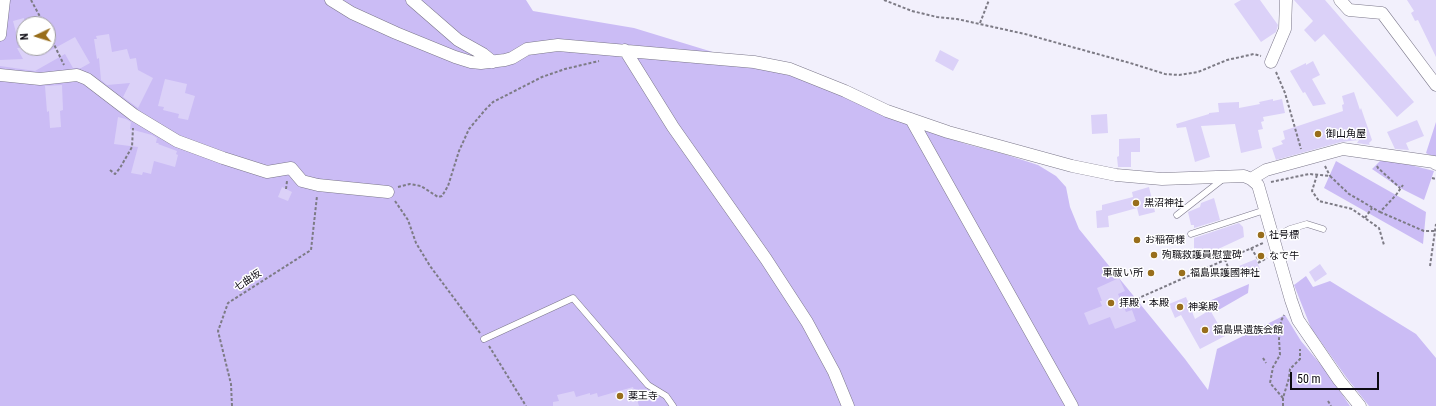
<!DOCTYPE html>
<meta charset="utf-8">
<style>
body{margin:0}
#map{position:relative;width:1436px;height:406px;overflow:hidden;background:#f2f0fc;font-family:"Roboto Condensed",sans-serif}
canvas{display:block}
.north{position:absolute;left:16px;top:16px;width:40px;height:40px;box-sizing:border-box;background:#fff;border:1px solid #9e9da0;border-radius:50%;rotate:266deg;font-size:11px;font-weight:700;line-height:16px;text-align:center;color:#0d0b12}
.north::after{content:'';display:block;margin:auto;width:14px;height:18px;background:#986e1b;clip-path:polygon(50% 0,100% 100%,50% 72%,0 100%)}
.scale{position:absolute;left:1290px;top:372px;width:89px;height:18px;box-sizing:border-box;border:2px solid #0d0b12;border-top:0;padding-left:5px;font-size:12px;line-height:14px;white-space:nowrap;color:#0d0b12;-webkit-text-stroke:3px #fff;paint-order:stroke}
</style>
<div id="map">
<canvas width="1436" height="406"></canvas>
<div class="north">N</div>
<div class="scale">50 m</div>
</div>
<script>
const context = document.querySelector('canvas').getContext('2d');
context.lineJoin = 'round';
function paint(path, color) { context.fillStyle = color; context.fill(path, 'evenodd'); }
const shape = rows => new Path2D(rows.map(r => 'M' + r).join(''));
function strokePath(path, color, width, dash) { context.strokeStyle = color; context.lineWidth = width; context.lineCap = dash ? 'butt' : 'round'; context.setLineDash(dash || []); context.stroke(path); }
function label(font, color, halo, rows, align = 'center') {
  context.font = font + ' "Roboto Condensed","Noto Sans JP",sans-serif'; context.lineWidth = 3; context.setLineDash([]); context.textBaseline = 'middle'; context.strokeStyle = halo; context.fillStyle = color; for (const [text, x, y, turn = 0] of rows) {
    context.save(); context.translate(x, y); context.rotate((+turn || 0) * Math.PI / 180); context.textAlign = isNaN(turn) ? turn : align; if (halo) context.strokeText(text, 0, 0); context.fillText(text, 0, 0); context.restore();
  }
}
const green = shape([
 [0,0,526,0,533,11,634,28,811,82,888,117,966,144,1004,154,1038,165,1056,176,1066,187,1070,207,1079,229,1185,359,1208,390,1217,349,1285,315,1301,341,1327,372,1350,406,0,406],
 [24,24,48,24,48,48,24,48],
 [1436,122,1436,158,1426,153],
 [1383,158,1434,171,1424,200,1400,188,1372,169],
 [1336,161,1426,212,1423,244,1324,188],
 [1306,276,1313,287,1330,281,1416,334,1436,358,1436,406,1369,406,1346,377,1311,328,1294,285],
 [1249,284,1248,293,1215,312,1212,307,1205,310,1202,304]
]);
const building = shape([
 [1241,0,1260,0,1278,25,1276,32,1261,42,1234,4],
 [1294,0,1325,0,1414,102,1397,117,1324,34,1315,42,1304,30,1313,21],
 [1407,0,1436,0,1436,57,1418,20,1415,21,1411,13,1414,11],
 [24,18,24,48,43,48,46,53,75,37,90,63,81,68,73,68,65,54,35,71,0,66,0,60,23,59,17,48,20,48,13,21],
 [109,34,112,52,127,49,130,59,136,58,138,70,153,78,138,108,123,97,130,83,107,85,101,80,99,58,97,59,94,39,97,39,96,36],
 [940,50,959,60,953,71,935,61],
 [1313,61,1320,75,1312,79,1326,104,1313,106,1305,92,1303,93,1290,71,1306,63,1306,65],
 [165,79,187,84,185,93,195,96,188,120,178,118,179,114,163,110,164,107,158,106],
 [62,85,63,110,60,111,61,127,50,128,49,111,47,112,45,86],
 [1354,92,1360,110,1361,108,1372,140,1369,143,1370,145,1357,143,1359,140,1341,142,1276,160,1272,148,1283,144,1281,141,1285,139,1283,131,1343,111,1342,105,1344,104,1342,96],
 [1273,99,1273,101,1282,99,1285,113,1263,117,1264,121,1261,122,1263,129,1258,130,1262,148,1241,153,1235,124,1201,126,1210,157,1195,162,1186,127,1177,128,1176,124,1209,114,1209,113,1219,112,1218,103,1239,102,1239,108,1260,104,1259,102],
 [1107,114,1108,133,1092,134,1091,115],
 [118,117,126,119,131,122,130,129,152,135,157,138,156,143,159,143,158,144,177,151,176,154,178,155,175,167,154,161,151,174,143,172,142,175,131,173,138,147,114,144],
 [1417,120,1424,136,1406,143,1409,150,1395,149,1387,132],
 [1140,138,1140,152,1131,152,1131,167,1118,167,1117,157,1119,156,1119,139],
 [282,187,292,192,288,201,278,197],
 [1149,187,1155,212,1139,216,1137,208,1108,216,1109,227,1097,228,1096,211,1102,210,1102,205,1133,197,1132,192],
 [1214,198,1220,220,1194,228,1194,225,1191,225,1188,212,1200,207,1201,203],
 [1239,223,1243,227,1244,237,1201,257,1194,249,1194,238],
 [1256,259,1260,269,1243,276,1239,266],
 [1320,264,1327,274,1315,282,1309,272],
 [1119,278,1125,291,1118,294,1126,312,1132,310,1136,321,1115,329,1110,317,1089,325,1084,313,1102,306,1100,301,1102,301,1097,288],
 [1186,297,1195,319,1210,310,1225,336,1200,349,1181,315,1175,318,1169,304],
 [633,387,639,406,553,406,553,402,559,401,557,395,574,391,576,397,590,393,590,395,597,393,598,397]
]);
const path = shape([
 [31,0,44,24],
 [884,0,912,11,937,17,957,19,1025,34,1130,63,1165,74,1179,75,1198,72,1227,60,1254,54,1261,56],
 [980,23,989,0],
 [48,32,64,65],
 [1276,72,1285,93,1301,149],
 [1325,166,1330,176],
 [1377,166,1378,168,1400,188],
 [110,170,115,174,120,168,132,147,133,128],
 [1317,175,1312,191,1319,201,1352,209,1379,228,1384,245],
 [1432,178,1436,179],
 [1271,182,1309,174,1330,176,1349,194,1380,212,1396,195,1403,185],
 [398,187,410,184,421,186,438,197,442,196,448,186,459,151,469,129,485,110,493,102,542,77,565,69,599,61],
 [286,189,287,181],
 [395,201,408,220,416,243,430,266,480,333],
 [1380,212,1424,231,1435,231],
 [1365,218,1372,208],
 [1251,248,1260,262],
 [1225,259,1229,270],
 [1258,263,1267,258],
 [1430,266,1436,224],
 [1123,305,1263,243],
 [489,346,526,406],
 [1263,358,1266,363],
 [1283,398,1270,383,1273,367,1280,355,1279,339,1281,321,1284,315],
 [1328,401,1331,406],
 [232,406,231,384,218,331,228,303,311,250,317,196],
 [1283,406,1283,398,1289,378,1290,369,1300,359,1300,349]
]);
const lane = shape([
 [1177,215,1223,179],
 [1191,234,1265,210],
 [1273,238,1290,229,1307,224,1323,229],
 [484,339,573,298,648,385,666,396,673,406]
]);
const street = shape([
 [331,0,352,13,396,33,455,57,471,62,481,63,505,60,512,58,527,49,558,45,754,62,790,69,845,91,887,111,948,132,1072,166,1116,175,1162,179,1244,176,1251,179,1258,185,1291,300,1298,320,1339,380,1360,406],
 [412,0,458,40,483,54,493,62],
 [1340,0,1349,10,1382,13,1436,85],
 [0,35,4,0],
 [625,50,673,127,766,259,807,322,834,372,848,406],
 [1271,62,1285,29,1286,0],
 [0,75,40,79,77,75,87,79,134,115,177,141,223,158,267,172,291,168,302,181,318,185,388,192],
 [911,119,1072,406],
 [1251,179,1266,170,1343,149,1434,162,1436,164]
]);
const markers = [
 [1318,134,4,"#986e1b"],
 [1136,203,4,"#986e1b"],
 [1261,235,4,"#986e1b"],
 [1137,240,4,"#986e1b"],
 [1154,255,4,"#986e1b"],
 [1261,256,4,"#986e1b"],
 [1151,273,4,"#986e1b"],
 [1182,273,4,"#986e1b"],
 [1111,303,4,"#986e1b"],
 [1180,307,4,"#986e1b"],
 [1205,330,4,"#986e1b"],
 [620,396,4,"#986e1b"]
];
const poiNames = [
 ["御山角屋",1326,134],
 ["黒沼神社",1144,203],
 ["社号標",1269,235],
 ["お稲荷様",1145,240],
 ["殉職救護員慰霊碑",1162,255],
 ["なで牛",1269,256],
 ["車祓い所",1143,273,"right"],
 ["福島県護國神社",1190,273],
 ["拝殿・本殿",1119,303],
 ["神楽殿",1188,307],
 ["福島県遺族会館",1213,330],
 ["薬王寺",628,396]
];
const streetNames = [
 ["七曲坂",248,281,-33]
];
paint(green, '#cbbcf5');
paint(building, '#dbd1f8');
strokePath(lane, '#7b778a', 7);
strokePath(street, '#7b778a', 13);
strokePath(path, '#7d7b85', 2, [3, 2]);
strokePath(lane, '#fff', 6);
strokePath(street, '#fff', 12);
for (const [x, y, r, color] of markers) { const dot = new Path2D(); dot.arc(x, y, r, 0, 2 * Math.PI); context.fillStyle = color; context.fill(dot); strokePath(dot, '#fff', 1.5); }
label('10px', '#0d0b12', '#fff', poiNames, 'left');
label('10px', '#0d0b12', '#fff', streetNames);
</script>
